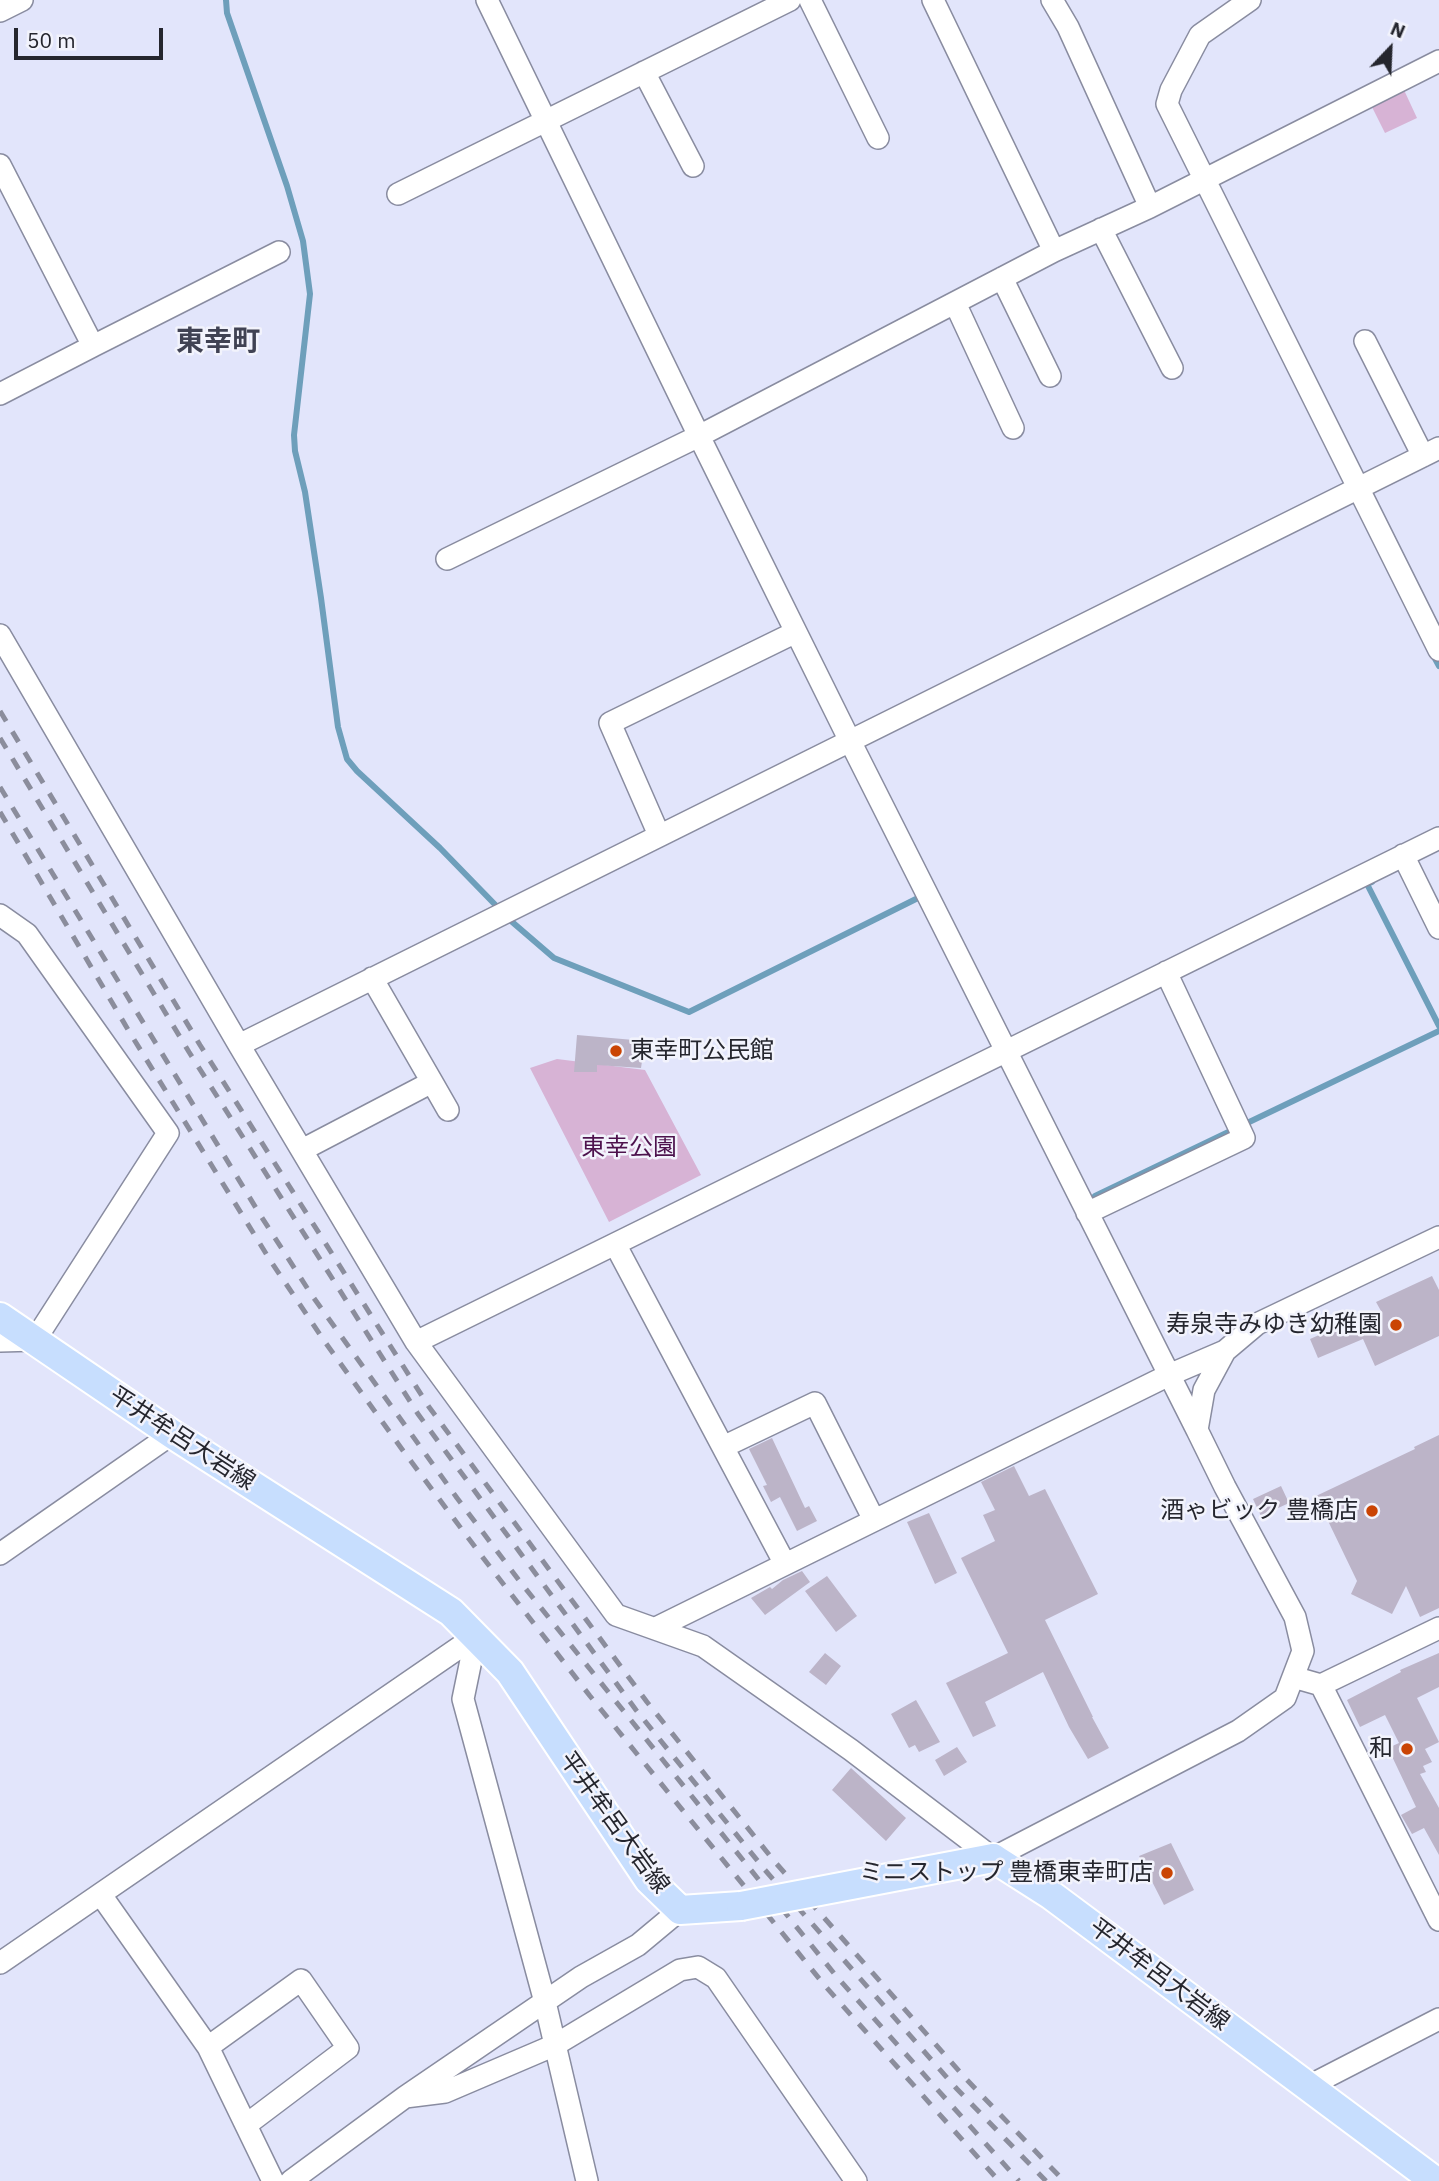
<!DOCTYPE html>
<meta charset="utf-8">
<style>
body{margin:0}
#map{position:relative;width:1439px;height:2181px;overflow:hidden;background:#e2e5fb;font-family:"IBM Plex Sans",sans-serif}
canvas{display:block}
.north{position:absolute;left:1355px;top:14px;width:70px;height:70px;-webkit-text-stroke:5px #f2f3fc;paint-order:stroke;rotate:23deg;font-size:19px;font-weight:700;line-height:28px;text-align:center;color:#25262e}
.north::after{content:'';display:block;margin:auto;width:24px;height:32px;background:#25262e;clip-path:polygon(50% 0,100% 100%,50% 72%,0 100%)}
.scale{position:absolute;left:14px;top:28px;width:149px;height:32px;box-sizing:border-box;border:4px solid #25262e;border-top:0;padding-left:9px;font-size:21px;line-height:24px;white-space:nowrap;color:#25262e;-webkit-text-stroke:5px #f2f3fc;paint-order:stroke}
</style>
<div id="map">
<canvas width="1439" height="2181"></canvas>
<div class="north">N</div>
<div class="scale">50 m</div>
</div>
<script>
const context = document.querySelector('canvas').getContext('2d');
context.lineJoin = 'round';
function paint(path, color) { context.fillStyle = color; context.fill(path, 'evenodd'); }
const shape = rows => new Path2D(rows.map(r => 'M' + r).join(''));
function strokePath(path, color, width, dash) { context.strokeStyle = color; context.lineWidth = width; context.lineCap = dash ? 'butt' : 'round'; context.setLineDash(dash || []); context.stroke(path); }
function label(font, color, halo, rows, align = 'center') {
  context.font = font + ' "IBM Plex Sans","Noto Sans JP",sans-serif'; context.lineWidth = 5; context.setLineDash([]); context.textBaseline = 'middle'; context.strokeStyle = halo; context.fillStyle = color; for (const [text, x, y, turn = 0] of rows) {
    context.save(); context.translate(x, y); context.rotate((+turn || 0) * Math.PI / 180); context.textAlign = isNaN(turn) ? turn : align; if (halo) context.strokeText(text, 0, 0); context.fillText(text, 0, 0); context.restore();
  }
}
const green = shape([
 [1404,90,1417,118,1385,133,1371,105],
 [557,1059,645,1070,701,1175,609,1222,530,1068]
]);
const stream = shape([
 [226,0,227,13,287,186,303,241,310,294,294,435,295,451,305,492,321,598,338,727,347,759,357,771,440,848,511,921,554,958,689,1012,924,895],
 [1432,653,1439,666],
 [1372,882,1367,884,1439,1026],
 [1095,1196,1439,1031]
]);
const building = shape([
 [577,1035,645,1041,641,1068,597,1065,597,1072,574,1072],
 [1432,1276,1439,1290,1439,1336,1375,1366,1363,1339,1318,1358,1310,1339,1344,1324,1345,1328,1381,1311,1376,1302],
 [1439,1435,1439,1608,1420,1617,1406,1586,1392,1614,1351,1594,1357,1581,1316,1496,1415,1449,1414,1447],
 [772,1438,805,1508,809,1506,817,1521,797,1531,780,1497,771,1502,763,1486,767,1485,749,1449],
 [1014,1466,1029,1496,1045,1489,1098,1594,1045,1620,1093,1717,1092,1717,1109,1748,1088,1759,1069,1727,1043,1672,985,1702,996,1726,973,1737,946,1683,1008,1653,961,1558,995,1541,983,1515,995,1510,981,1482],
 [1281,1486,1289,1503,1261,1516,1253,1499],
 [929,1513,957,1573,935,1584,907,1522],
 [802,1571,810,1582,765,1615,751,1598,770,1587,772,1589,783,1580],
 [827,1576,857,1616,836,1632,805,1591],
 [825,1653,841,1666,826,1685,809,1672],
 [1439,1653,1439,1687,1417,1698,1439,1742,1425,1749,1432,1762,1423,1766,1426,1772,1420,1774,1439,1808,1439,1855,1424,1828,1412,1834,1401,1815,1416,1807,1388,1748,1399,1743,1385,1715,1360,1727,1347,1700,1401,1672,1400,1670],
 [916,1700,940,1742,919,1752,915,1745,909,1748,891,1714],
 [957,1747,967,1762,944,1776,935,1760],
 [851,1768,906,1818,886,1841,832,1790],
 [1171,1843,1194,1890,1164,1905,1139,1856]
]);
const minor = shape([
 [487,0,699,436,850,741,1197,1430],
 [810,0,878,138],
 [933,0,1054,251],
 [1052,0,1068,27,1150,207],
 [1250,0,1200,35,1171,90,1167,104,1439,650],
 [0,11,22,0],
 [644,72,693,166],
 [0,165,93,346,0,394],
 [398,194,790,0],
 [1101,229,1172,368],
 [1002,278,1050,376],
 [955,303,1013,428],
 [1365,341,1423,456],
 [93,346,279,252],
 [447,559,699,436,1054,251,1150,207,1439,61],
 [0,635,239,1045,416,1342,616,1615,703,1646,851,1750,993,1858,1238,1731,1285,1698,1303,1651,1295,1617,1225,1487,1197,1430,1204,1390,1225,1351,1257,1324,1439,1237],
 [659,835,610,723,796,632],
 [1403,855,1439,928],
 [0,915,27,934,168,1133,35,1340,0,1341],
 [239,1045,1439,448],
 [432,1082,448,1110],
 [302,1150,432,1082,372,978],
 [1087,1213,1244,1138,1166,972],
 [615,1244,785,1564],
 [416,1342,1439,838],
 [723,1447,815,1403,874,1520],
 [0,1554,172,1434],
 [656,1628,1169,1375,1225,1351],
 [476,1636,463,1699,545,2002,587,2181],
 [1293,1677,1321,1685,1439,1920],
 [1321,1685,1439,1628],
 [101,1895,208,2047,273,2181],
 [0,1963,476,1636],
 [208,2047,301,1980,348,2048,246,2125],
 [1309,2086,1439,2019],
 [405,2097,445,2092,555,2045,680,1970,698,1967,716,1978,856,2181],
 [291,2181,405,2097,581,1977,638,1945,680,1910]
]);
const major = shape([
 [0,1317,172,1434,451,1612,510,1672,649,1880,680,1910,741,1906],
 [993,1858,1051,1895,1435,2181]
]);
const rail = shape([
 [0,711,200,1045,429,1407,647,1702,775,1862,967,2080,1064,2181],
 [0,738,189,1052,418,1414,636,1710,765,1870,957,2089,1046,2181],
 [0,787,259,1213,311,1294,457,1498,521,1583,803,1935,837,1977,1019,2181],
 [0,812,130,1033,270,1260,325,1342,404,1452,484,1559,590,1696,826,1987,999,2181]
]);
const majorBridge = shape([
 [741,1906,993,1858]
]);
const markers = [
 [616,1051,7,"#ca4404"],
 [1396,1325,7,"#ca4404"],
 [1372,1511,7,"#ca4404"],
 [1407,1749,7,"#ca4404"],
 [1167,1873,7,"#ca4404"]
];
const poiNames = [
 ["東幸町公民館",630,1051,"left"],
 ["寿泉寺みゆき幼稚園",1382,1325],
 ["酒ゃビック 豊橋店",1358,1511],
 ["和",1393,1749],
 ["ミニストップ 豊橋東幸町店",1153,1873]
];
const parkNames = [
 ["東幸公園",629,1148]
];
const streetNames = [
 ["平井牟呂大岩線",182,1439,33],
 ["平井牟呂大岩線",614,1823,54],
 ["平井牟呂大岩線",1159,1975,37]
];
const quarterNames = [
 ["東幸町",218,342]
];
paint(green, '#d7b3d5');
strokePath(stream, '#6e9fbb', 6);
paint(building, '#bcb4c8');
strokePath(minor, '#898ca0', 24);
strokePath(major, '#fff', 32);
strokePath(minor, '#fff', 21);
strokePath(major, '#c7defe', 28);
strokePath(rail, '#8b8d9c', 5, [12, 12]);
strokePath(majorBridge, '#fff', 32, []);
strokePath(majorBridge, '#c7defe', 28);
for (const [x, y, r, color] of markers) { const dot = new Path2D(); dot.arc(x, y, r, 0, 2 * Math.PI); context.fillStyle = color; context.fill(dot); strokePath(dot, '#f2f3fc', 2.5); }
label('24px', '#25262e', '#f2f3fc', poiNames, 'right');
label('24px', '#4d124d', '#f2f3fc', parkNames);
label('24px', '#25262e', '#f2f3fc', streetNames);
label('bold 28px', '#404253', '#f2f3fc', quarterNames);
</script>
